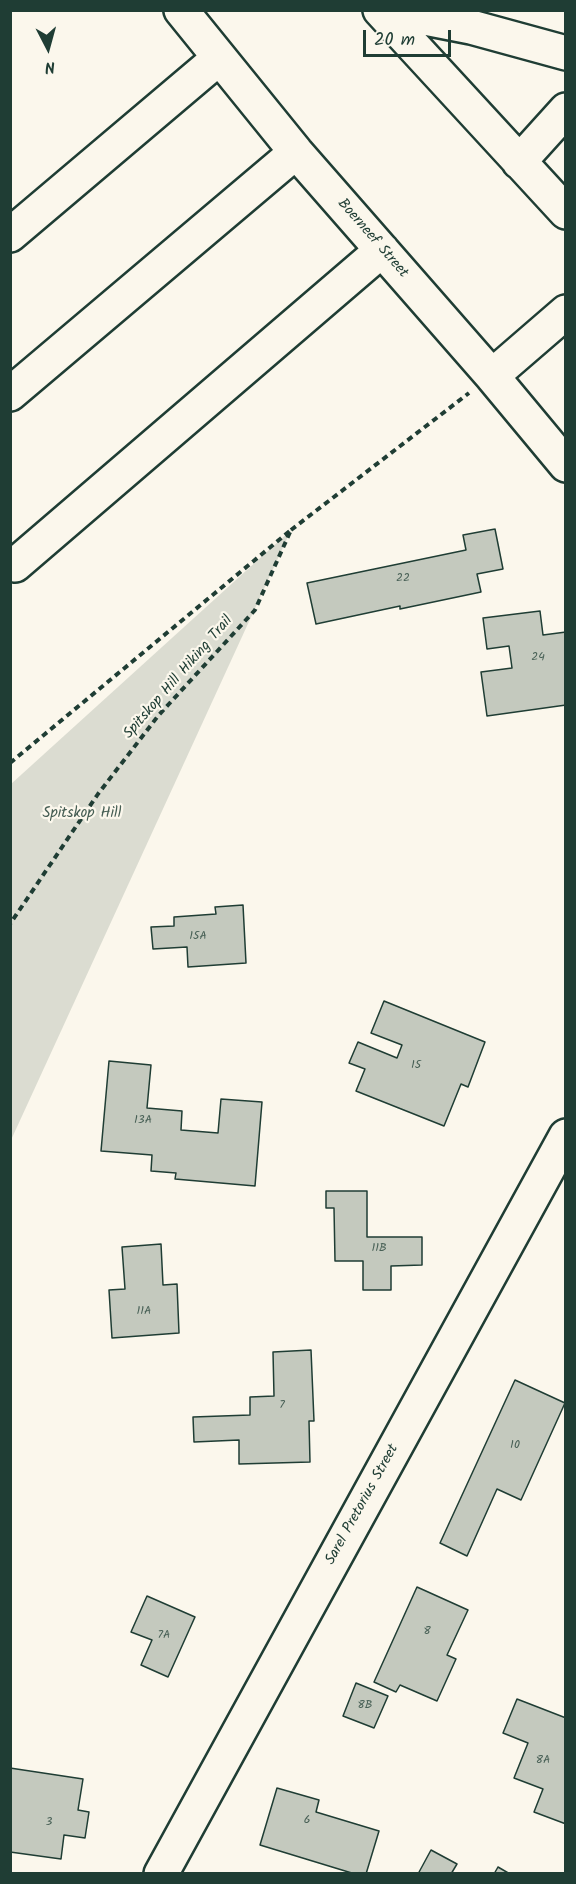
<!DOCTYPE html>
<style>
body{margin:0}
#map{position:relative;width:576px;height:1884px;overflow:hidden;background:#fbf7ec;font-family:Kalam,sans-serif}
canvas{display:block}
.frame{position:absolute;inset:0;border:12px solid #1f3d34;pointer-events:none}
.north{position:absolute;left:18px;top:18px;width:60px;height:60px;-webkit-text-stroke:4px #fbf7ec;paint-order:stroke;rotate:174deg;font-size:16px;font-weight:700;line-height:24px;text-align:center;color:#1f3d34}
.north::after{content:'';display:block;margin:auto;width:21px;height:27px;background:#1f3d34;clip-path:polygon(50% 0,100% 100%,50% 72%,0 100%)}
.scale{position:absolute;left:363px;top:30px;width:88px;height:27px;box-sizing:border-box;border:3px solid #1f3d34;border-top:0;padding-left:8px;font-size:18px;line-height:21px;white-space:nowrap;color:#1f3d34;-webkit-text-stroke:4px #fbf7ec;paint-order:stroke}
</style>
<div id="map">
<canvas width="576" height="1884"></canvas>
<div class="frame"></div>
<div class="north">N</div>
<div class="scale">20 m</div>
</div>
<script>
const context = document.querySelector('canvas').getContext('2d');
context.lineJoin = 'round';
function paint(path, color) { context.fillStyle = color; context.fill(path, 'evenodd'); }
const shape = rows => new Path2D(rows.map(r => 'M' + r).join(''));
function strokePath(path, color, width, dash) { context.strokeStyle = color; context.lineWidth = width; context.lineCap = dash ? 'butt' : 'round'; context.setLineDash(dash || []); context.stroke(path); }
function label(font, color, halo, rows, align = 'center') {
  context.font = font + ' Kalam,sans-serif'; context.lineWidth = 4.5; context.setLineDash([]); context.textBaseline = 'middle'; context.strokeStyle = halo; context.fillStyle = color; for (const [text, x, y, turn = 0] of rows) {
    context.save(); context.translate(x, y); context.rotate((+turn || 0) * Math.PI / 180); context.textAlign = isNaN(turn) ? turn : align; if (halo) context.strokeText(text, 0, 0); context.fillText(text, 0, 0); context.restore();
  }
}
const green = shape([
 [291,530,11,1140,11,784]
]);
const building = shape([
 [495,529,503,569,477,574,481,592,400,609,400,606,316,624,307,583,466,550,463,535,495,529],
 [540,611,543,635,566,632,566,705,487,716,481,672,512,668,509,646,487,649,483,618,540,611],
 [243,905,246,963,188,967,187,947,153,949,151,927,174,926,174,917,216,914,215,907,243,905],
 [384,1001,485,1042,468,1087,461,1084,444,1126,356,1091,365,1069,349,1063,358,1042,397,1058,402,1045,371,1033,384,1001],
 [109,1061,151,1065,147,1108,182,1111,181,1130,218,1133,221,1099,262,1102,255,1186,175,1179,176,1173,151,1171,152,1155,101,1151,109,1061],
 [326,1191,367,1191,367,1237,422,1237,422,1265,391,1266,391,1290,363,1290,363,1261,335,1261,334,1208,326,1208,326,1191],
 [161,1244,163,1285,177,1284,179,1333,112,1338,109,1290,125,1289,122,1247,161,1244],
 [311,1350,314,1421,309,1421,310,1462,239,1464,239,1440,194,1442,193,1417,250,1415,250,1397,274,1396,273,1352,311,1350],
 [515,1380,565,1403,521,1500,497,1489,467,1556,440,1543,515,1380],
 [417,1587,468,1610,447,1655,456,1659,437,1701,400,1685,396,1692,374,1682,417,1587],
 [147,1596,195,1617,168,1677,141,1665,152,1640,131,1632,147,1596],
 [356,1683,388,1696,374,1728,343,1716,356,1683],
 [517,1699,566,1718,566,1824,534,1812,543,1789,514,1778,528,1743,503,1733,517,1699],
 [10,1768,83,1779,78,1810,89,1812,85,1838,64,1835,61,1859,10,1852,10,1768],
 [277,1788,319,1800,316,1812,379,1831,366,1874,355,1874,260,1845,277,1788],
 [431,1850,457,1864,451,1874,418,1874,431,1850],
 [498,1867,510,1874,494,1874,498,1867]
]);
const path = shape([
 [291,530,469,393],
 [10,763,291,530,255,610,158,716,98,794,10,924]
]);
const minor = shape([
 [181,10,296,152,492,376,566,465],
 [380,10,566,212],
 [384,10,471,27,566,53],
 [519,162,566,110],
 [10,235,219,58],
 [492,376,566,312],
 [10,394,296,152],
 [15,565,382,250],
 [161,1874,566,1136]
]);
const numberNames = [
 ["22",403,579],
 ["24",538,658],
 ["15A",198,937],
 ["15",416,1066],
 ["13A",143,1121],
 ["11B",379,1249],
 ["11A",144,1312],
 ["7",282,1406],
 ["10",515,1446],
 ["8",427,1632],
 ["7A",164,1636],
 ["8B",365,1706],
 ["8A",543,1761],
 ["6",307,1821],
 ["3",49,1823]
];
const streetNames = [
 ["Boerneef Street",372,239,49],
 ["Spitskop Hill Hiking Trail",179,678,-49],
 ["Sarel Pretorius Street",363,1505,-61]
];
const parkNames = [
 ["Spitskop Hill",82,814]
];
paint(green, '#dbdcd1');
paint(building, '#c4c9be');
strokePath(building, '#1f3d34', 1.5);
strokePath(minor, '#1f3d34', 38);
strokePath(path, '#1f3d34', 4, [6, 4.5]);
strokePath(minor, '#fbf7ec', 33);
label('12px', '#486056', null, numberNames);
label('15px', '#1f3d34', '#fbf7ec', streetNames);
label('15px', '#455d53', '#fbf7ec', parkNames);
</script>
